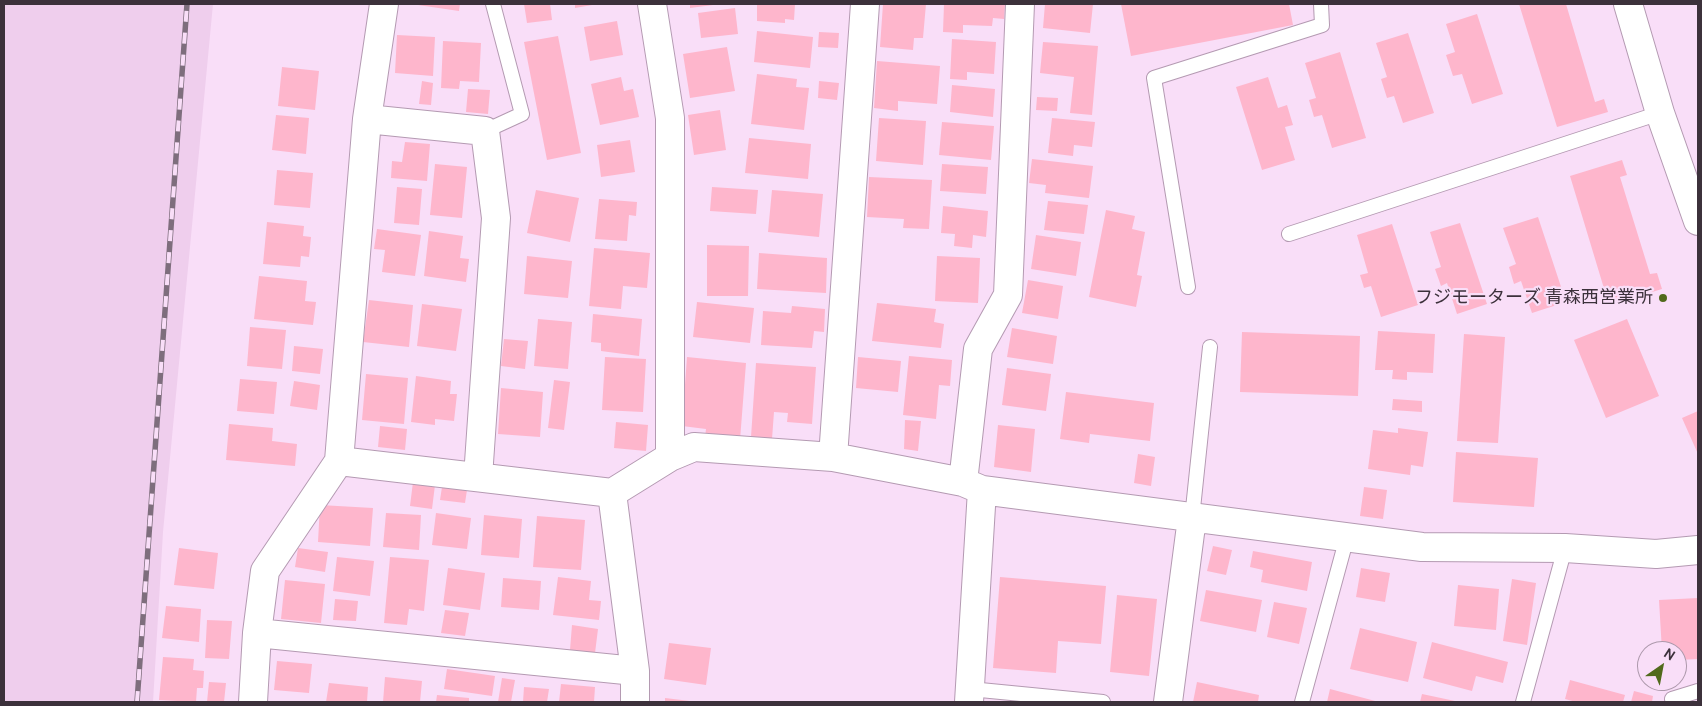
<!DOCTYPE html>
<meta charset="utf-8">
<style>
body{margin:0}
#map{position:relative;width:1702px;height:706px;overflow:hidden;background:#f9def8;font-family:Cabin,sans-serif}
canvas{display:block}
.frame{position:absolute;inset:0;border:5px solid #3c313b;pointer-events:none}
.north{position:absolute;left:1637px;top:641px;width:50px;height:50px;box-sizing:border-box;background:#f9def8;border:1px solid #ad99ac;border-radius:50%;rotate:33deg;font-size:14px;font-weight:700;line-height:20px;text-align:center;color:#3c313b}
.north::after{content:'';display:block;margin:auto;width:18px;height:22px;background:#516a1c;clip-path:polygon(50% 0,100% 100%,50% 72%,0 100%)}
</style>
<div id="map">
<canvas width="1702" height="706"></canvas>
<div class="frame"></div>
<div class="north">N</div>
</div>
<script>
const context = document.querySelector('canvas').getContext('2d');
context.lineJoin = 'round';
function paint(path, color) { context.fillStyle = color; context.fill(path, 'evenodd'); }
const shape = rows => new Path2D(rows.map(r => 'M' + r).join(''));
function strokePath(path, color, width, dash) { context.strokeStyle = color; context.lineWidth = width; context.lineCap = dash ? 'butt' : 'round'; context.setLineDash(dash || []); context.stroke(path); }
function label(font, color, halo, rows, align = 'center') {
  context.font = font + ' Cabin,"Noto Sans JP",sans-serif'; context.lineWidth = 4.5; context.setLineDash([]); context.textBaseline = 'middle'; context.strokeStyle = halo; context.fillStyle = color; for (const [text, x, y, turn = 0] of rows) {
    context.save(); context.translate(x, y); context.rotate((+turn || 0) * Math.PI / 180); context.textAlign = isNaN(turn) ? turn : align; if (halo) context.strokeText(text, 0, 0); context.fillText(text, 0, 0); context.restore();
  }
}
const built = shape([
 [4,4,213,4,163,532,153,702,4,702]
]);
const building = shape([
 [418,4,460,4,459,11,418,5],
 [524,4,550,4,552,20,527,23],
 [575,4,592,4,592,5,575,8],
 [690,4,713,4,713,5,690,8],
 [757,4,795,4,794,20,785,19,785,23,757,21],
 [883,4,926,4,923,38,914,38,913,50,880,47],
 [944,4,1005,4,1004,19,993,18,992,26,963,25,963,33,943,32],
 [1045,4,1093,4,1090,33,1043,28],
 [1121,4,1289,4,1293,25,1131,56],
 [1519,4,1566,4,1595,102,1604,99,1608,112,1557,127],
 [735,8,738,34,701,38,698,13],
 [1477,14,1503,94,1472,104,1462,74,1453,76,1446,55,1455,52,1446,24],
 [617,21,623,55,590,61,584,27],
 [757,31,813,37,810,68,754,62],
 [819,32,839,33,838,48,818,47],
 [1408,33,1434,113,1403,123,1394,96,1387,98,1381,79,1387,77,1376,43],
 [397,35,435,37,433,76,395,73],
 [558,36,581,153,547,160,524,42],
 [952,39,996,42,994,74,967,72,967,80,950,79],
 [443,41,481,43,479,82,460,81,459,89,441,88],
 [1043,42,1098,46,1092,115,1070,113,1074,77,1040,73],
 [727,47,735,91,690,98,683,54],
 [1340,52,1366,138,1332,148,1322,115,1314,117,1309,100,1316,98,1305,63],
 [877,61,940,66,937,104,898,101,898,111,874,108],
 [282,67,319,71,315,110,278,106],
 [757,74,797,79,796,87,809,88,804,130,751,124],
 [621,77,624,91,633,89,639,117,600,125,591,84],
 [1268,77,1278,108,1287,105,1293,125,1285,127,1295,160,1262,170,1236,87],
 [422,81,433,83,431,105,419,104],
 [819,81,839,83,837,100,818,98],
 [952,85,995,89,993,117,950,112],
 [468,89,490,90,488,114,466,112],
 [1037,97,1058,98,1057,111,1036,110],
 [720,110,726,150,694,155,688,115],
 [276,115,309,118,306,154,272,150],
 [879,118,926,121,923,165,876,161],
 [1052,118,1095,122,1092,147,1074,145,1073,156,1048,153],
 [942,122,994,126,991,160,939,155],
 [749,138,811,144,808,179,745,173],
 [630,140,635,172,601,177,597,145],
 [405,142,430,144,427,181,391,178,392,161,402,162],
 [1032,159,1093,166,1089,198,1045,193,1046,185,1029,183],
 [1622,160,1627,175,1620,177,1650,274,1657,273,1662,289,1609,305,1570,176],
 [435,164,467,167,462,218,430,215],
 [942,164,988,167,986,194,940,191],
 [277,170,313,173,310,208,274,205],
 [869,177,932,180,929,229,903,228,904,219,867,217],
 [397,187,422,189,419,225,394,223],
 [712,187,758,190,756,214,710,211],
 [536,190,579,198,570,242,527,233],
 [772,190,823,194,819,237,768,232],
 [599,199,637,202,636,216,629,215,627,241,595,239],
 [1048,201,1088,205,1084,234,1044,230],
 [943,206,988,211,986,237,973,235,972,248,954,246,955,234,941,233],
 [1106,210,1135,216,1132,229,1145,232,1137,275,1142,276,1136,307,1089,297],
 [1538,217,1566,302,1532,313,1521,281,1514,284,1509,267,1516,264,1503,228],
 [267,222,304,226,303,236,311,237,309,257,301,256,300,267,263,264],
 [1460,223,1487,304,1457,314,1447,283,1441,286,1435,269,1441,267,1430,232],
 [1392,224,1418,305,1381,317,1371,286,1364,288,1360,275,1368,273,1357,235],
 [377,229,421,235,415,276,382,272,385,250,374,249],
 [429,231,463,236,460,258,469,259,466,282,424,276],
 [1036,235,1081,242,1076,276,1031,269],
 [707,245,749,246,748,296,707,296],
 [594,248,650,253,647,288,623,286,621,309,589,306],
 [759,253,827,258,826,293,757,289],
 [527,256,572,261,568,298,524,294],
 [937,256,980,258,978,303,935,301],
 [259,276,307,281,305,301,316,302,313,325,254,319],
 [1028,280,1063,286,1058,319,1022,313],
 [369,300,413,305,409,347,363,342],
 [697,302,754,308,750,343,693,337],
 [877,303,936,309,934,322,944,324,941,348,872,341],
 [422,304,462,309,456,351,417,346],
 [792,306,825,309,824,332,814,331,812,348,761,345,763,311,791,313],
 [593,314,642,319,639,356,601,351,601,343,591,342],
 [538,319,572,322,568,369,534,366],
 [1627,319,1659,396,1606,418,1574,340],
 [250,327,286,330,282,369,247,366],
 [1012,328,1057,336,1053,364,1007,357],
 [1378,331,1435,334,1433,373,1407,372,1407,380,1392,379,1393,370,1375,370],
 [1242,332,1360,336,1358,396,1240,392],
 [1464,334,1505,337,1498,443,1457,441],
 [504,339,528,341,525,369,501,366],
 [294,346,323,349,320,374,292,371],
 [909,356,952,360,950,386,939,385,936,419,903,415],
 [605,357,646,359,643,412,602,410],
 [687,357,746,363,740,440,705,437,706,429,682,426],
 [858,357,901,361,898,392,856,388],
 [756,363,816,367,812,424,787,422,788,413,774,412,772,439,751,437],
 [1007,368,1051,374,1046,411,1002,405],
 [366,374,408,378,404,424,362,420],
 [416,376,451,381,450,394,457,394,454,421,435,419,435,425,411,422],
 [240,379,277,382,274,414,237,411],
 [554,380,570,382,564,430,548,428],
 [294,381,320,385,317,410,290,406],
 [501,388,543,392,540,437,498,434],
 [1066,392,1154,403,1150,441,1090,434,1089,443,1060,439],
 [1393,399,1422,401,1422,412,1392,410],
 [1698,411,1698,454,1682,418],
 [905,420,921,421,918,451,904,449],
 [616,422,648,425,646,451,614,448],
 [229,424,273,428,272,441,297,444,295,466,226,460],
 [998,425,1035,429,1031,472,994,467],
 [380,426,407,429,405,450,378,447],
 [1398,428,1428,432,1423,467,1411,465,1410,475,1368,469,1373,430,1398,433],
 [1456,452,1538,458,1534,507,1453,502],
 [1138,454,1155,457,1151,486,1134,483],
 [413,482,435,485,432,509,410,506],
 [442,487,467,490,465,503,440,500],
 [1364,487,1387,490,1383,519,1360,516],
 [320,505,373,508,370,546,318,542],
 [386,513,421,515,419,550,383,547],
 [436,513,471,518,467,549,432,545],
 [484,515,522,519,519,558,481,555],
 [537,516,585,520,581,570,533,567],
 [1213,546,1232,550,1226,575,1207,571],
 [179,548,218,553,214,589,174,585],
 [298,548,328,552,325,572,295,567],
 [1253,551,1312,562,1307,591,1261,582,1263,570,1250,567],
 [337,557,374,561,370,596,333,591],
 [390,557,429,560,424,611,409,609,407,625,384,623],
 [448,568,485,573,480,610,443,605],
 [1361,568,1390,573,1385,602,1356,597],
 [558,577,591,581,589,600,601,601,599,620,553,615],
 [1000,577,1106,586,1101,644,1058,641,1056,673,993,668],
 [503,578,541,581,539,610,501,607],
 [1512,579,1536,583,1527,645,1503,641],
 [285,580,325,584,321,623,281,619],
 [1458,585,1499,589,1496,630,1454,626],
 [1206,590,1262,600,1256,632,1200,621],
 [1117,595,1157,599,1149,676,1110,672],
 [1698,598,1698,659,1677,660,1677,651,1662,651,1659,600],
 [335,599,358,601,356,621,333,620],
 [1274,602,1307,608,1299,644,1267,637],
 [166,606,201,609,199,642,162,638],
 [445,610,469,613,465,636,441,633],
 [207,620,232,621,229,659,205,658],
 [572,625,598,629,595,653,570,650],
 [1360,628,1417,642,1408,682,1350,669],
 [1432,642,1508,662,1503,683,1476,676,1472,691,1423,678],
 [669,643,711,648,706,685,664,679],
 [163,657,194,659,193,670,204,671,203,688,197,688,196,702,159,700],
 [277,661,312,664,309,693,274,690],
 [447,669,495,676,492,696,444,689],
 [385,677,422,681,420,702,383,702],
 [502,678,515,680,511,702,498,702],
 [1570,680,1625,695,1623,702,1576,702,1565,699],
 [209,682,226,683,224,702,207,702],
 [1197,682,1259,695,1258,702,1193,702],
 [329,683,368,687,367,702,326,702],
 [561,684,595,687,594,702,559,702],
 [524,687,549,689,547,702,523,702],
 [1330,689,1379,702,1327,702],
 [1634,691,1653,696,1652,702,1631,702],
 [1422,694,1455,701,1455,702,1420,702],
 [437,695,469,698,469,702,436,702],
 [665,698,690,701,689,702,665,702]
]);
const service = shape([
 [485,131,522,114,493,4],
 [1289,234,1660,113],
 [1188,287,1154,78,1322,25,1321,4],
 [1192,518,1210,347],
 [970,689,1103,702],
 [1672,699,1698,691],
 [1302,702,1347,537],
 [1523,702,1565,548]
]);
const minor = shape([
 [652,4,670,118,670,457],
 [367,119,485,131,496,218,478,477],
 [833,457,865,4],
 [339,461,367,119,384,4],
 [963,482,978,349,1008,295,1020,4],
 [612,493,635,671,635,702],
 [257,633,635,671],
 [253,702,257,633,265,571,339,461,612,493,670,457,694,447,833,457,963,482,982,490,1422,547,1565,548,1656,554,1698,550],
 [969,702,982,490],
 [1168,702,1192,518]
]);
const tertiary = shape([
 [1628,4,1660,113,1698,221]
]);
const rail = shape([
 [137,702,187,4]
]);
const markers = [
 [1663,298,5,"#516a1c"]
];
const poiNames = [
 ["フジモーターズ 青森西営業所",1653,298]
];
paint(built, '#efceed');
paint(building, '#feb6cc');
strokePath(service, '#b49ab2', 16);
strokePath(minor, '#b49ab2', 30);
strokePath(tertiary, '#b49ab2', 30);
strokePath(service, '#fff', 14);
strokePath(minor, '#fff', 28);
strokePath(tertiary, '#fff', 28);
strokePath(rail, '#7e6e7d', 5.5);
strokePath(rail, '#f9def8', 4, [11]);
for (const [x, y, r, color] of markers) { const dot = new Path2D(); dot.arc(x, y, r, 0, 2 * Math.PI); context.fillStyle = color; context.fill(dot); strokePath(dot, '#f9def8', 2); }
label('18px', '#3c313b', '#f9def8', poiNames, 'right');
</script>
